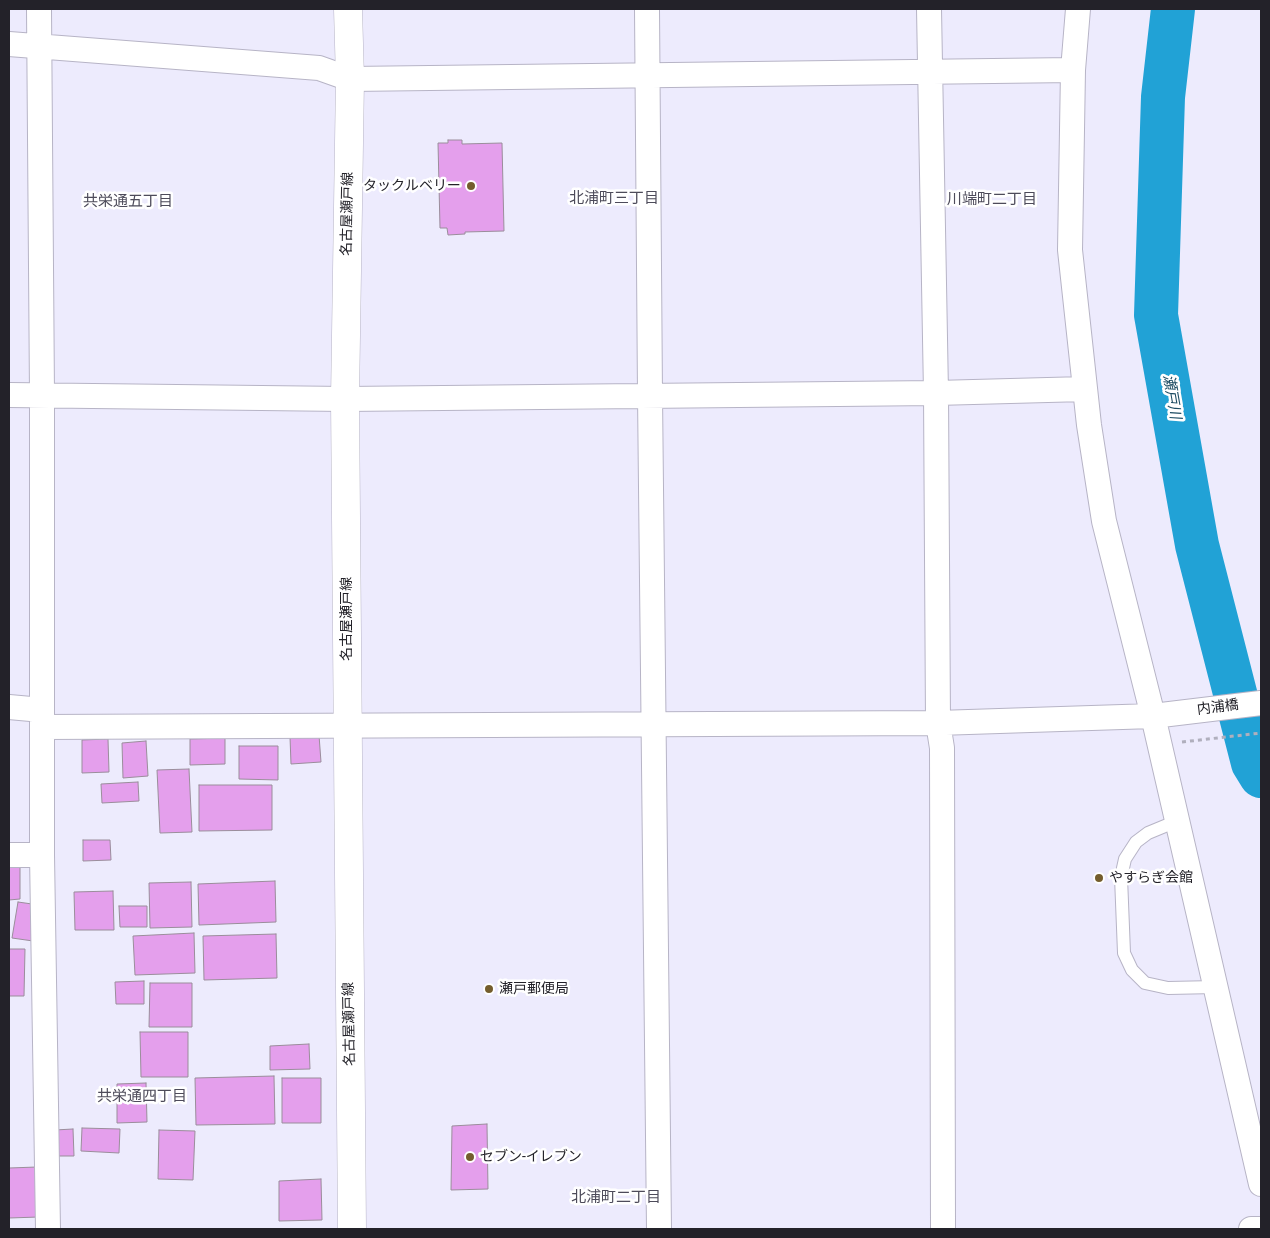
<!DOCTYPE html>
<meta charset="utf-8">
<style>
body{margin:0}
#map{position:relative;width:1270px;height:1238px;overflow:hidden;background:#edebfd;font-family:Roboto,sans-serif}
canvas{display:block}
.frame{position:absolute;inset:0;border:10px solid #232229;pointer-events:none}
</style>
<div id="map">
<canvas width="1270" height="1238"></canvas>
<div class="frame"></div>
</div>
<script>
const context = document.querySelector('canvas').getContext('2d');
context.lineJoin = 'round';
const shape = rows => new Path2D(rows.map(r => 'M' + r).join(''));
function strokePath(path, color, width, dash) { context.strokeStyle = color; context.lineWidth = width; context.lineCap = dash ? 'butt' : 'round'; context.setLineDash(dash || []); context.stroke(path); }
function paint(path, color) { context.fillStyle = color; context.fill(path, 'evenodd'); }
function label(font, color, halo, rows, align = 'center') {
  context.font = font + ' Roboto,"Noto Sans JP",sans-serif'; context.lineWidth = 5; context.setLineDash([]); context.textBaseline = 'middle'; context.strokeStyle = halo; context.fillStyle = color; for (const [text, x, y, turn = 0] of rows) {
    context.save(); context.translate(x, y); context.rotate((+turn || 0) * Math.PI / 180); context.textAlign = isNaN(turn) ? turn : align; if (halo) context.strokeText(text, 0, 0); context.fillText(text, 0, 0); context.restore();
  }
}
const river = shape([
 [1173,9,1163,97,1156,315,1197,545,1253,763,1261,776]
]);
const building = shape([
 [448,140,462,140,462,144,502,143,504,231,465,232,465,234,448,235,447,228,440,228,438,143,448,143,448,140],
 [319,735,321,762,291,764,290,737,319,735],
 [225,738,225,764,190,765,190,739,225,738],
 [108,739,109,772,82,773,82,740,108,739],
 [146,741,148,776,123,778,122,743,146,741],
 [239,746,278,746,278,780,239,779,239,746],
 [189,769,192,832,160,833,157,770,189,769],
 [138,782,139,801,102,803,101,784,138,782],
 [199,785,272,785,272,830,199,831,199,785],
 [83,840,110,840,111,860,83,861,83,840],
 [9,860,20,860,20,899,9,900,9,860],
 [275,881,276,922,199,925,198,884,275,881],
 [191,882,192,927,150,928,149,883,191,882],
 [113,891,114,930,75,930,74,892,113,891],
 [18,902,39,905,33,941,12,938,18,902],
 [119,906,147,906,147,927,120,927,119,906],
 [194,933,195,973,135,975,133,936,194,933],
 [276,934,277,978,204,980,203,936,276,934],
 [9,949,25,949,24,996,9,996,9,949],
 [144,981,144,1004,116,1004,115,982,144,981],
 [150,983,192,983,192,1027,149,1027,150,983],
 [140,1032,188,1032,188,1077,141,1077,140,1032],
 [309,1044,310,1069,270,1070,270,1046,309,1044],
 [274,1076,275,1124,196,1125,195,1078,274,1076],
 [282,1078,321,1078,321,1123,282,1123,282,1078],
 [146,1083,147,1122,117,1123,117,1084,146,1083],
 [487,1124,488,1189,451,1190,452,1126,487,1124],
 [82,1128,120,1129,119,1153,81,1151,82,1128],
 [73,1129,74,1156,56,1156,55,1130,73,1129],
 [159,1130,195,1131,193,1180,158,1179,159,1130],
 [37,1167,39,1217,9,1218,9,1168,37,1167],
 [321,1179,322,1220,279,1221,279,1181,321,1179]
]);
const path = shape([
 [1182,742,1261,733]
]);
const lane = shape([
 [1177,821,1148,833,1136,842,1125,859,1121,877,1124,953,1132,970,1145,983,1168,988,1216,987]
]);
const street = shape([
 [39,9,42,395,42,855,48,1229],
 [647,9,650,395,659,1229],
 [929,9,936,393,938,723,942,748,943,1229],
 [1078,9,1073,70,1070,250,1089,425,1104,521,1153,716,1261,1184],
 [9,44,319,68,350,79,1073,70],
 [9,395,345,399,936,393,1085,389],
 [9,707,42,710],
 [42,727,938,723,1153,716,1261,703],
 [9,855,42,855],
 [1251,1229,1261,1229]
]);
const primary = shape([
 [348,9,350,79,345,399,352,1229]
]);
const markers = [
 [471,186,5,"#745d2d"],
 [1099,878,5,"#745d2d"],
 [489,989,5,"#745d2d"],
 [470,1157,5,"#745d2d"]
];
const poiNames = [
 ["タックルベリー",461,186,"right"],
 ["やすらぎ会館",1109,878],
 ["瀬戸郵便局",499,989],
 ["セブン-イレブン",480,1157]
];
const streetNames = [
 ["名古屋瀬戸線",348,214,-89],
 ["名古屋瀬戸線",347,619,-90],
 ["内浦橋",1218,708,-7],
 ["名古屋瀬戸線",350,1024,-91]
];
const neighbourhoodNames = [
 ["北浦町三丁目",614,199],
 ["川端町二丁目",992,200],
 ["共栄通五丁目",128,202],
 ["共栄通四丁目",142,1097],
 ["北浦町二丁目",616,1198]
];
const waterNames = [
 ["瀬戸川",1171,397,80]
];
strokePath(river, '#21a2d6', 44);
paint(building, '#e49fec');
strokePath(building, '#9a8d9b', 1);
strokePath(lane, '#b7b4c6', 14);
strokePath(street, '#b7b4c6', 26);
strokePath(primary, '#b7b4c6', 29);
strokePath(path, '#b0afbd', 3, [4, 4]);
strokePath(lane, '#fff', 12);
strokePath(street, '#fff', 24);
strokePath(primary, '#fff', 28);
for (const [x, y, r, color] of markers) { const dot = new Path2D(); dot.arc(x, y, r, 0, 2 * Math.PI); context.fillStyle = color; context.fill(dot); strokePath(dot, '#fff', 2); }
label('14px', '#232229', '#fff', poiNames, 'left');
label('14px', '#232229', '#fff', streetNames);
label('15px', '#4d4b5a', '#fff', neighbourhoodNames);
label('italic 15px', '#1c4b62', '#fff', waterNames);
</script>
